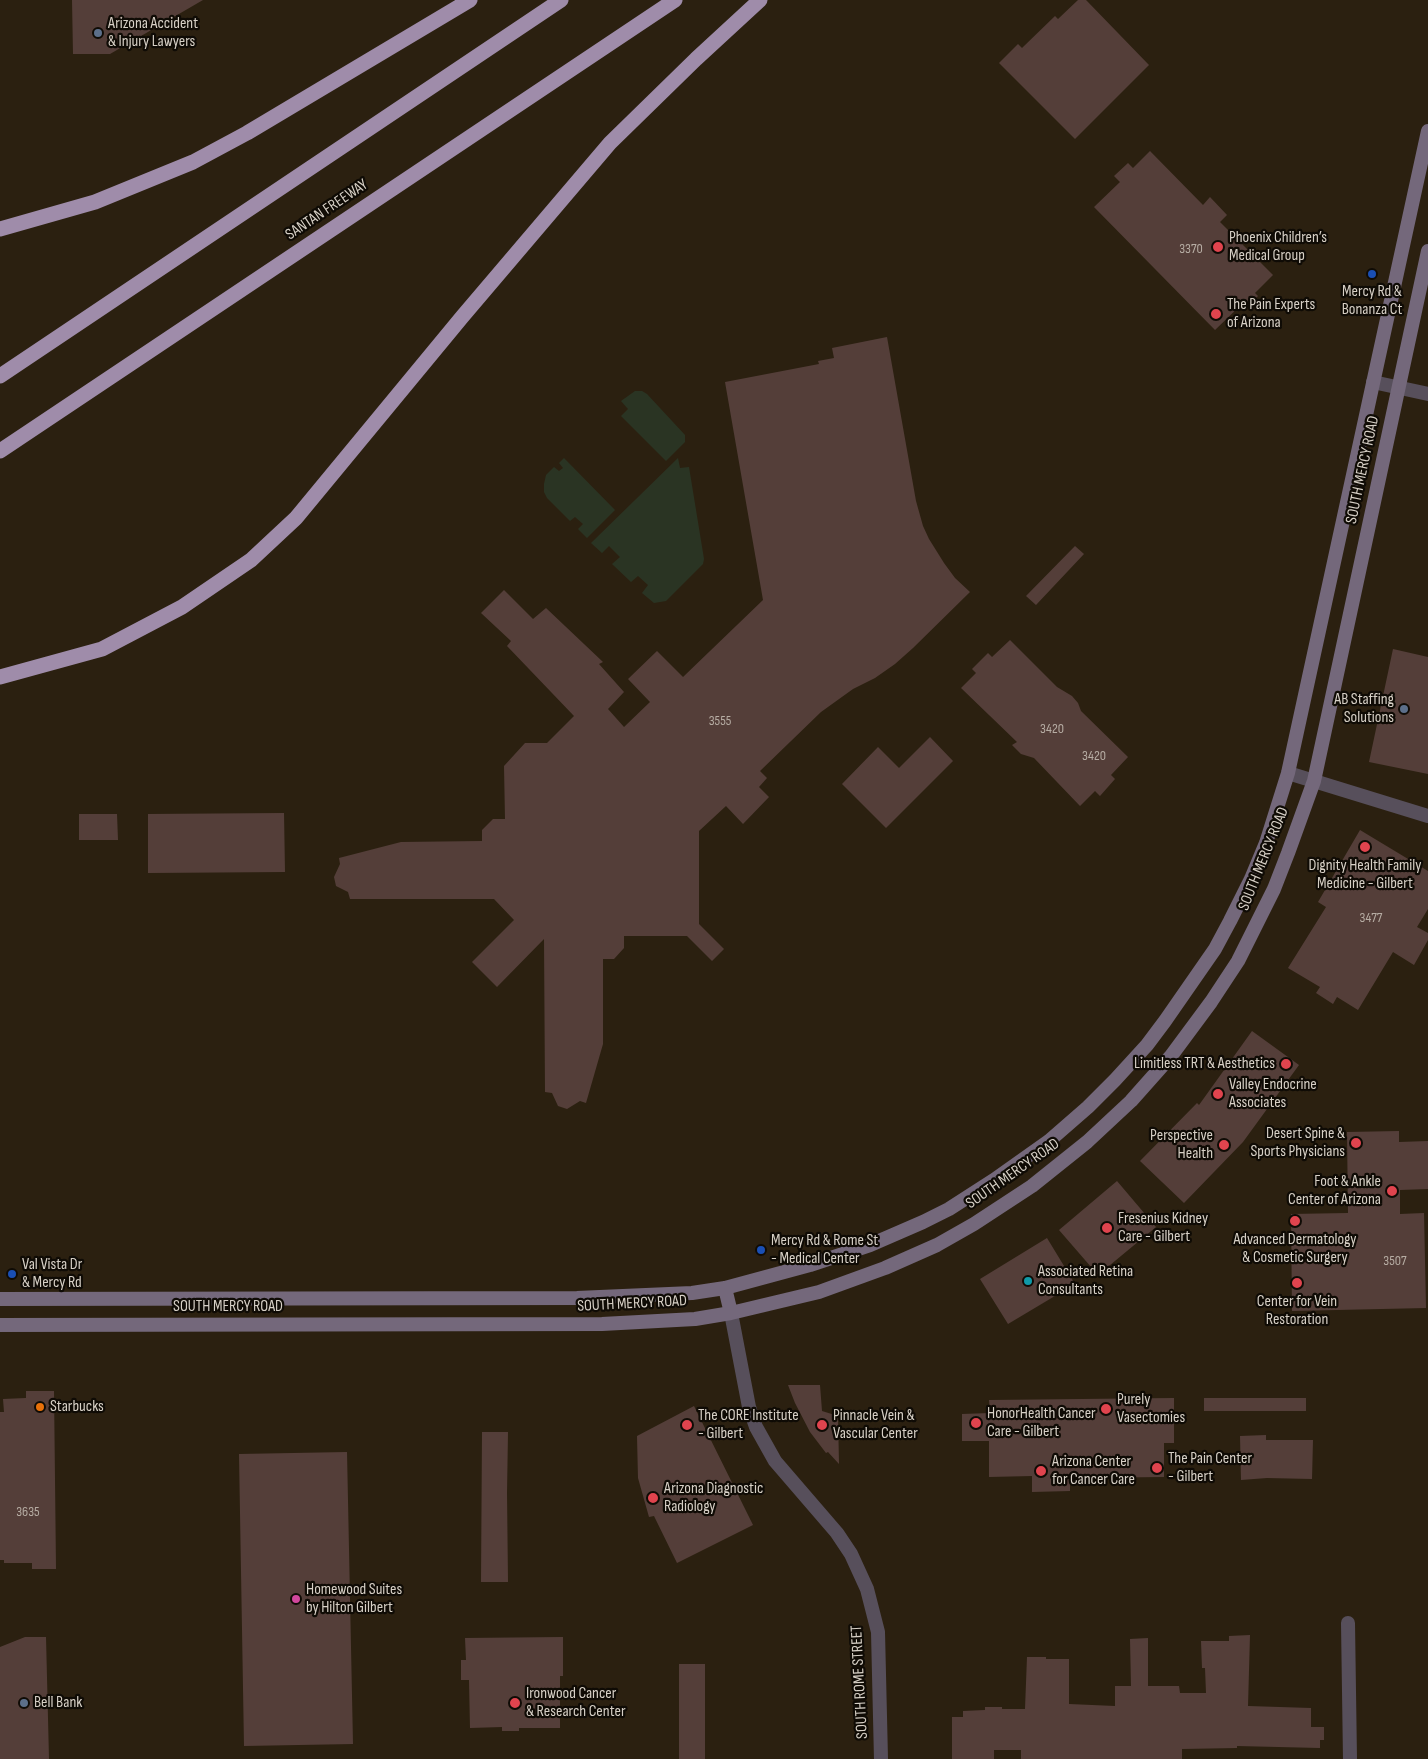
<!DOCTYPE html>
<meta charset="utf-8">
<style>
body{margin:0}
canvas{display:block;background:#2b2010}
</style>
<canvas width="1428" height="1759"></canvas>
<script>
const context = document.querySelector('canvas').getContext('2d');
context.lineJoin = 'round';
function paint(path, color) { context.fillStyle = color; context.fill(path, 'evenodd'); }
const shape = rows => new Path2D(rows.map(r => 'M' + r).join(''));
function strokePath(path, color, width, dash) { context.strokeStyle = color; context.lineWidth = width; context.lineCap = dash ? 'butt' : 'round'; context.setLineDash(dash || []); context.stroke(path); }
function label(font, color, halo, rows, align = 'center') {
  context.font = font + ' "Sofia Sans Condensed",sans-serif'; context.lineWidth = 4.5; context.setLineDash([]); context.textBaseline = 'middle'; context.strokeStyle = halo; context.fillStyle = color; for (const [text, x, y, turn = 0] of rows) {
    context.save(); context.translate(x, y); context.rotate((+turn || 0) * Math.PI / 180); context.textAlign = isNaN(turn) ? turn : align; if (halo) context.strokeText(text, 0, 0); context.fillText(text, 0, 0); context.restore();
  }
}
const green = shape([
 [635,391,642,391,647,394,685,435,685,442,666,461,621,416,628,409,621,401],
 [564,458,615,510,587,538,578,529,583,524,575,517,570,521,547,498,544,492,544,484,546,475,554,467,559,471,563,468,559,463],
 [678,458,680,468,689,467,704,559,703,564,666,601,654,603,642,593,648,585,638,576,631,582,612,564,620,557,609,546,602,553,591,543]
]);
const building = shape([
 [72,0,203,0,110,54,73,54],
 [1078,0,1086,0,1149,65,1075,139,999,63,1018,44,1022,48,1055,16,1058,19],
 [1150,151,1203,205,1210,197,1227,215,1220,222,1273,275,1255,293,1258,296,1246,308,1242,304,1215,330,1094,207,1120,182,1114,176,1128,163,1133,168],
 [887,337,916,501,923,526,929,539,944,563,955,578,970,592,913,648,895,664,875,678,853,689,821,712,760,771,767,778,759,787,769,797,743,824,726,806,699,831,699,924,724,949,712,961,687,936,624,936,624,948,614,959,603,959,603,1044,586,1103,580,1101,567,1109,558,1106,552,1093,545,1092,544,939,497,987,472,962,514,920,494,899,350,899,348,892,336,886,334,877,340,864,339,858,401,842,482,841,482,830,493,819,505,819,504,766,525,743,547,743,574,716,507,646,511,641,481,613,504,590,533,619,546,608,603,662,599,664,624,692,608,709,624,727,650,702,628,679,657,651,683,677,763,600,725,382,819,364,818,361,834,358,832,348],
 [1075,546,1084,554,1036,605,1026,596],
 [1010,640,1057,687,1072,696,1078,703,1081,711,1128,757,1111,775,1115,779,1100,796,1095,791,1080,806,1034,758,1021,754,1012,745,1017,742,961,688,976,673,972,669,988,653,992,657],
 [1393,649,1428,657,1428,774,1369,762],
 [930,737,953,761,886,828,842,784,878,747,899,768],
 [284,813,285,872,148,873,148,814],
 [79,814,117,814,118,840,79,840],
 [1360,830,1428,871,1428,909,1417,927,1428,933,1428,940,1414,965,1393,952,1358,1010,1337,997,1333,1004,1316,993,1320,987,1288,968,1326,907,1318,902],
 [1252,1031,1299,1065,1243,1142,1184,1203,1140,1161,1197,1103,1199,1105],
 [1399,1131,1399,1142,1428,1141,1428,1189,1400,1190,1400,1214,1424,1213,1426,1308,1292,1311,1291,1214,1348,1213,1347,1132],
 [1117,1181,1156,1227,1098,1275,1059,1230],
 [1047,1238,1075,1284,1008,1324,980,1279],
 [788,1385,820,1385,822,1411,838,1416,839,1464,828,1452,826,1453,810,1432,795,1403],
 [26,1391,54,1391,56,1569,32,1569,32,1563,4,1563,4,1560,0,1560,0,1412,4,1412,3,1399,26,1398],
 [1174,1398,1174,1443,1164,1443,1164,1477,1070,1478,1070,1491,1032,1492,1032,1476,989,1477,989,1441,962,1441,962,1414,990,1413,989,1400],
 [1204,1398,1306,1398,1306,1411,1204,1411],
 [694,1406,753,1525,677,1563,654,1516,649,1517,638,1478,637,1436],
 [482,1432,508,1432,507,1493,508,1582,481,1582],
 [1266,1435,1266,1440,1313,1440,1312,1479,1267,1478,1241,1480,1240,1436],
 [347,1452,353,1744,244,1746,239,1454],
 [1250,1635,1248,1706,1311,1708,1311,1727,1324,1727,1324,1740,1320,1740,1320,1748,1237,1746,1237,1748,1182,1749,1182,1759,1021,1759,1021,1750,994,1750,994,1759,952,1759,952,1717,963,1717,963,1711,985,1710,985,1707,1002,1707,1002,1709,1025,1709,1027,1657,1046,1657,1046,1659,1069,1659,1069,1704,1115,1706,1115,1686,1131,1686,1130,1639,1148,1638,1148,1686,1179,1686,1180,1693,1206,1693,1205,1668,1202,1668,1201,1641,1229,1641,1229,1636],
 [25,1637,46,1637,49,1759,0,1759,0,1647],
 [563,1637,563,1676,560,1676,560,1728,519,1728,519,1731,502,1731,502,1727,470,1728,469,1680,461,1680,461,1660,466,1660,465,1638],
 [679,1664,705,1664,705,1759,679,1759]
]);
const minor = shape([
 [1373,382,1428,394],
 [1288,773,1428,816],
 [1348,1623,1350,1759]
]);
const tertiary = shape([
 [731,1313,749,1407,756,1427,775,1461,837,1533,851,1554,867,1589,878,1632,881,1759]
]);
const secondary = shape([
 [725,1288,731,1313],
 [0,1299,577,1298,692,1293,725,1288,810,1265,870,1245,923,1222,949,1209,994,1180,1049,1141,1088,1107,1115,1080,1147,1045,1165,1021,1215,949,1230,921,1251,879,1266,843,1288,773,1428,131],
 [0,1325,602,1324,695,1319,731,1313,819,1292,885,1268,937,1245,974,1224,1032,1186,1087,1142,1131,1101,1171,1056,1211,1002,1238,961,1274,889,1288,853,1314,781,1428,251]
]);
const motorway = shape([
 [0,229,95,202,193,162,247,133,470,0],
 [0,376,561,0],
 [0,451,675,0],
 [0,677,102,649,182,607,251,560,296,518,462,317,610,143,696,59,760,0]
]);
const markers = [
 [98,33,5,"#5c6f8a"],
 [1218,247,6,"#e0444e"],
 [1372,274,5,"#1a4fb4"],
 [1216,314,6,"#e0444e"],
 [1404,709,5,"#5c6f8a"],
 [1365,847,6,"#e0444e"],
 [1286,1064,6,"#e0444e"],
 [1218,1094,6,"#e0444e"],
 [1356,1143,6,"#e0444e"],
 [1224,1145,6,"#e0444e"],
 [1392,1191,6,"#e0444e"],
 [1295,1221,6,"#e0444e"],
 [1107,1228,6,"#e0444e"],
 [761,1250,5,"#1a4fb4"],
 [12,1274,5,"#1a4fb4"],
 [1028,1281,5,"#0f9aa8"],
 [1297,1283,6,"#e0444e"],
 [40,1407,5,"#e8710a"],
 [1106,1409,6,"#e0444e"],
 [976,1423,6,"#e0444e"],
 [687,1425,6,"#e0444e"],
 [822,1425,6,"#e0444e"],
 [1157,1468,6,"#e0444e"],
 [1041,1471,6,"#e0444e"],
 [653,1498,6,"#e0444e"],
 [296,1599,5,"#d1479c"],
 [24,1703,5,"#5c6f8a"],
 [515,1703,6,"#e0444e"]
];
const numberNames = [
 ["3370",1191,249],
 ["3555",720,721],
 ["3420",1052,729],
 ["3420",1094,756],
 ["3477",1371,918],
 ["3507",1395,1261],
 ["3635",28,1512]
];
const poiNames = [
 ["Arizona Accident",108,24],
 ["& Injury Lawyers",108,42],
 ["Phoenix Children’s",1229,238],
 ["Medical Group",1229,256],
 ["Mercy Rd &",1372,292,"center"],
 ["Bonanza Ct",1372,310,"center"],
 ["The Pain Experts",1227,305],
 ["of Arizona",1227,323],
 ["AB Staffing",1394,700,"right"],
 ["Solutions",1394,718,"right"],
 ["Dignity Health Family",1365,866,"center"],
 ["Medicine - Gilbert",1365,884,"center"],
 ["Limitless TRT & Aesthetics",1275,1064,"right"],
 ["Valley Endocrine",1229,1085],
 ["Associates",1229,1103],
 ["Desert Spine &",1345,1134,"right"],
 ["Sports Physicians",1345,1152,"right"],
 ["Perspective",1213,1136,"right"],
 ["Health",1213,1154,"right"],
 ["Foot & Ankle",1381,1182,"right"],
 ["Center of Arizona",1381,1200,"right"],
 ["Fresenius Kidney",1118,1219],
 ["Care - Gilbert",1118,1237],
 ["Advanced Dermatology",1295,1240,"center"],
 ["& Cosmetic Surgery",1295,1258,"center"],
 ["Mercy Rd & Rome St",771,1241],
 ["- Medical Center",771,1259],
 ["Val Vista Dr",22,1265],
 ["& Mercy Rd",22,1283],
 ["Associated Retina",1038,1272],
 ["Consultants",1038,1290],
 ["Center for Vein",1297,1302,"center"],
 ["Restoration",1297,1320,"center"],
 ["Purely",1117,1400],
 ["Vasectomies",1117,1418],
 ["Starbucks",50,1407],
 ["HonorHealth Cancer",987,1414],
 ["Care - Gilbert",987,1432],
 ["The CORE Institute",698,1416],
 ["- Gilbert",698,1434],
 ["Pinnacle Vein &",833,1416],
 ["Vascular Center",833,1434],
 ["The Pain Center",1168,1459],
 ["- Gilbert",1168,1477],
 ["Arizona Center",1052,1462],
 ["for Cancer Care",1052,1480],
 ["Arizona Diagnostic",664,1489],
 ["Radiology",664,1507],
 ["Homewood Suites",306,1590],
 ["by Hilton Gilbert",306,1608],
 ["Ironwood Cancer",526,1694],
 ["& Research Center",526,1712],
 ["Bell Bank",34,1703]
];
const streetNames = [
 ["SANTAN FREEWAY",327,210,-34],
 ["SOUTH MERCY ROAD",1363,470,-78],
 ["SOUTH MERCY ROAD",1264,859,-68],
 ["SOUTH MERCY ROAD",1013,1174,-35],
 ["SOUTH MERCY ROAD",632,1304,-3],
 ["SOUTH MERCY ROAD",228,1307],
 ["SOUTH ROME STREET",860,1682,-93]
];
paint(green, '#2a3423');
paint(building, '#543e39');
strokePath(minor, '#574f5b', 14);
strokePath(tertiary, '#574f5b', 14);
strokePath(secondary, '#74687b', 14);
strokePath(motorway, '#9f8caa', 15);
for (const [x, y, r, color] of markers) { const dot = new Path2D(); dot.arc(x, y, r, 0, 2 * Math.PI); context.fillStyle = color; context.fill(dot); strokePath(dot, '#0f0b05', 2); }
label('14px', '#b6aca3', null, numberNames);
label('16px', '#d7d0c6', '#0f0b05', poiNames, 'left');
label('16px', '#d7d0c6', '#0f0b05', streetNames);
</script>
